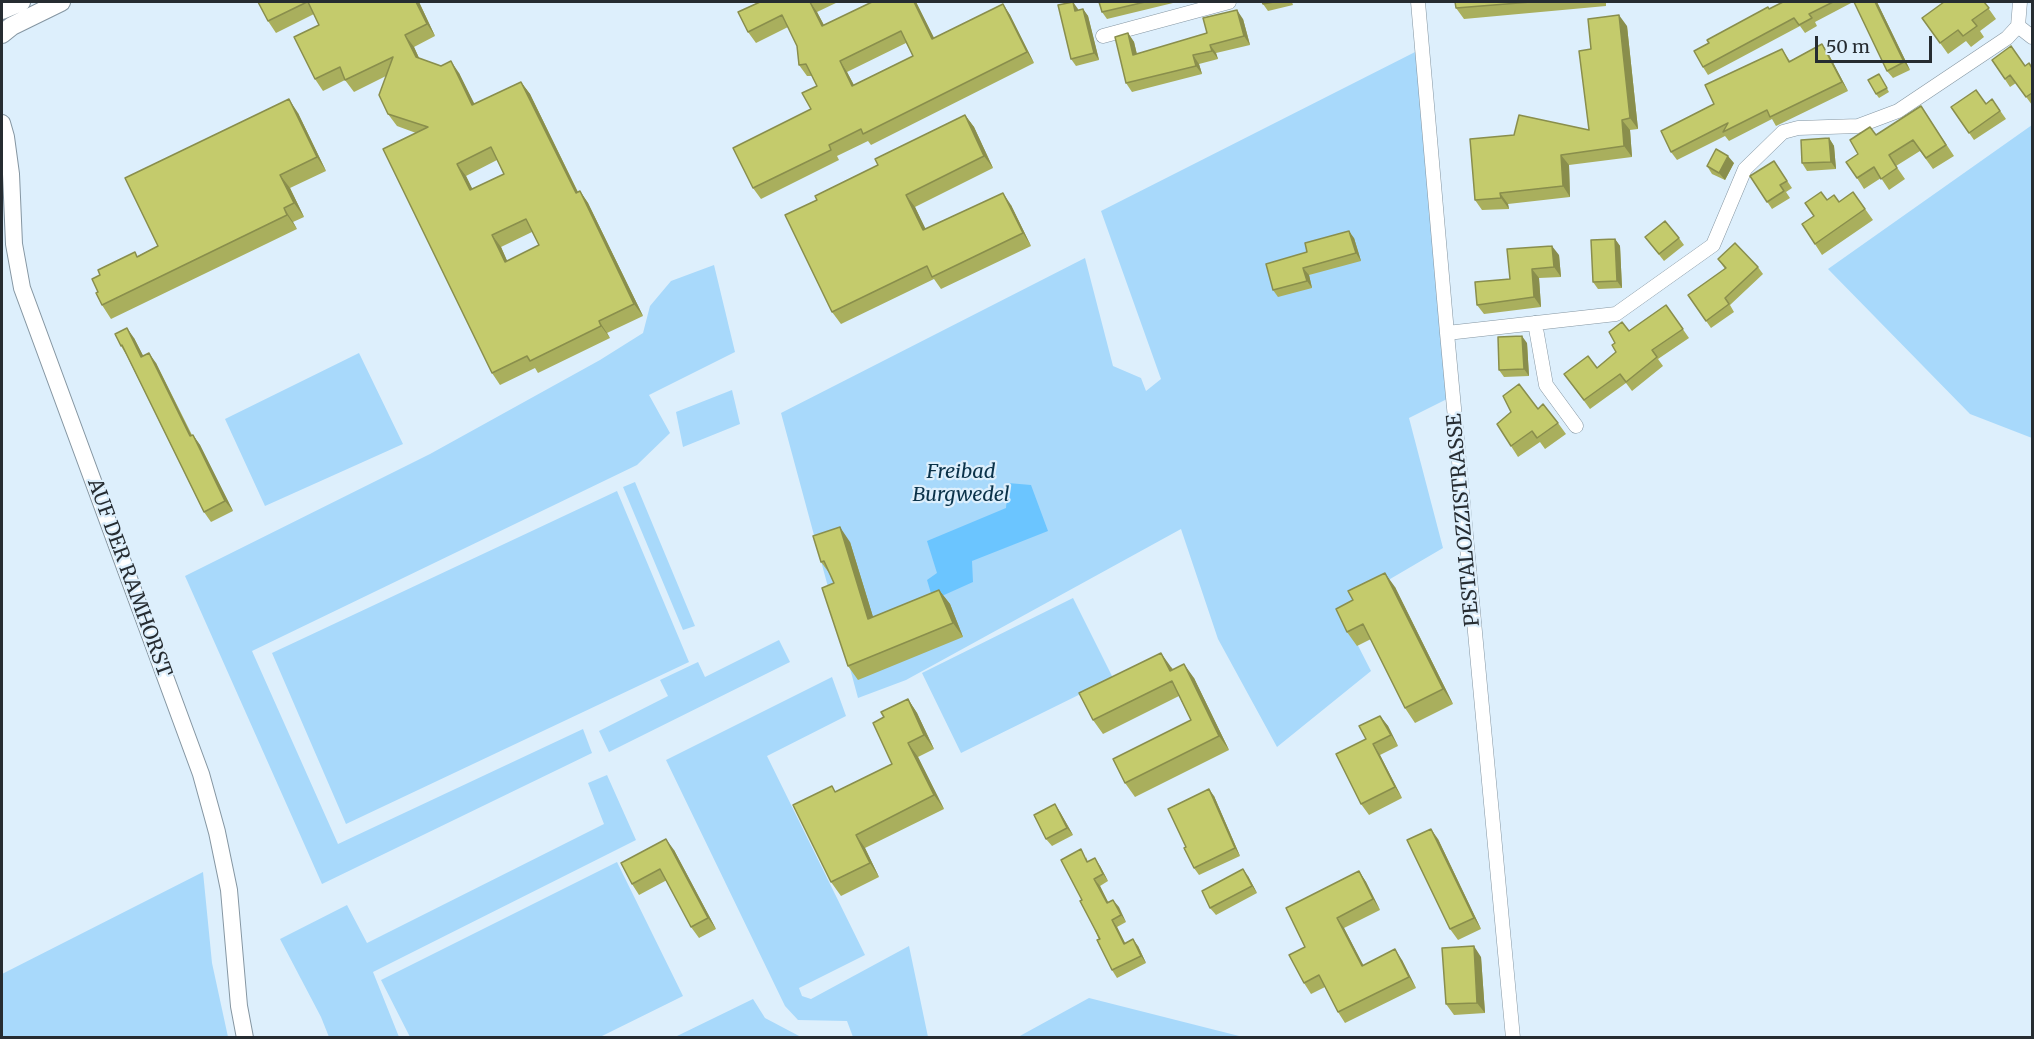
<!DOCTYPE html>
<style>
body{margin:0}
#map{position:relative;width:2034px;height:1039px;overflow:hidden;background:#ddeffc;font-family:Merriweather,serif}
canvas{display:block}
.frame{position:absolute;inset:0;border:3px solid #262c31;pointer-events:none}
.scale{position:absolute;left:1815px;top:36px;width:117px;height:27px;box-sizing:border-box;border:3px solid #262c31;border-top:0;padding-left:8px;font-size:18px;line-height:21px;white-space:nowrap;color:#262c31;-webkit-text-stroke:4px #ddeffc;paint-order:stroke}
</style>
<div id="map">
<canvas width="2034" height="1039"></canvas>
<div class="frame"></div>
<div class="scale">50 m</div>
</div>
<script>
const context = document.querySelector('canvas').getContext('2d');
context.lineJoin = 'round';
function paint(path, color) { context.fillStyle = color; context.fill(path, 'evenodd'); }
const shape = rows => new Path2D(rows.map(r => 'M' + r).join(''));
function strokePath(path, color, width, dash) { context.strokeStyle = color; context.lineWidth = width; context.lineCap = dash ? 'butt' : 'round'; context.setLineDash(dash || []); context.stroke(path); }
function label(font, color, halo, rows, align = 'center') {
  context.font = font + ' Merriweather,serif'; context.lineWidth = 4.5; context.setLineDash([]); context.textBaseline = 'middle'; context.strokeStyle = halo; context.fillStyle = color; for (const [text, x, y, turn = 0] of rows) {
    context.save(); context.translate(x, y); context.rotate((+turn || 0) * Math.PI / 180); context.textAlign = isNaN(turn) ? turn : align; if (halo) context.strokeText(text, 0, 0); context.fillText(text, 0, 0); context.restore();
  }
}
const green = shape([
 [1423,48,1453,396,1409,418,1443,548,1356,599,1348,626,1371,671,1277,747,1218,639,1181,529,906,680,858,698,781,413,1085,258,1113,366,1141,378,1146,391,1161,379,1101,211],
 [2032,125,2032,438,1970,414,1828,269],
 [714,265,735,352,649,395,670,433,637,465,252,651,338,844,583,729,592,753,322,884,185,576,430,454,600,360,643,333,650,306,671,281],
 [359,353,403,444,265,506,225,419],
 [732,390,740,424,683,447,676,412],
 [635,482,695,626,683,630,623,487],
 [617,491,689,662,346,824,272,653],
 [1073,598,1113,678,961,753,922,673],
 [779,640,790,662,609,752,599,731,668,696,660,680,698,662,705,677],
 [832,677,846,716,767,756,865,955,799,988,802,996,811,999,909,946,928,1037,853,1037,847,1021,798,1020,785,1006,666,760],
 [607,775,636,840,373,972,399,1037,329,1037,321,1017,280,939,347,905,367,943,604,824,588,783],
 [617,862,683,996,600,1037,410,1037,381,980],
 [203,872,212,963,228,1037,2,1037,2,974],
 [1089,998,1243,1037,1018,1037],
 [753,999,765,1018,801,1037,675,1037]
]);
const water = shape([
 [1008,483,1031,485,1048,531,972,561,973,582,933,600,927,580,937,573,927,541,1006,508]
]);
const minor = shape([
 [1418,2,1447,333,1513,1038],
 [2018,26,2032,37],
 [1103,36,1229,2],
 [1535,323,1546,385,1576,426],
 [1447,333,1616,314,1713,245,1745,169,1783,132,1798,128,1858,126,1898,111,2007,38,2018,26,2020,2]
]);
const tertiary = shape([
 [2,123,6,137,11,174,14,244,22,288,201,774,217,832,229,890,239,1006,245,1038]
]);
const secondary = shape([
 [2,10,21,2],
 [2,34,12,26,61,2]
]);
const wall = shape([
 [258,2,419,2,435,36,414,47,419,58,459,73,474,104,521,82,530,94,578,192,580,191,588,203,643,316,607,333,610,338,538,373,535,368,500,385,492,373,416,133,397,126,388,114,386,76,354,92,345,80,323,91,315,79,319,25,314,14,276,33,268,21],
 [497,160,504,174,472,189,466,176],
 [532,232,539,245,507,261,501,247],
 [760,2,838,2,817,12,824,25,916,2,934,38,1003,4,1010,15,1034,63,871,145,868,141,837,156,839,160,761,199,753,188,811,109,817,86,812,76,807,76,799,65,797,46,788,27,756,43,748,32],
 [906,43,913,56,854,85,847,72],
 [1099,2,1172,2,1173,3,1107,19,1102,12],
 [1262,2,1292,2,1293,5,1268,11,1263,4],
 [1455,2,1606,2,1606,6,1464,19,1456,8],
 [1783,2,1853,2,1815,22,1817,26,1805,33,1800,26,1708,75,1703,67,1769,9],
 [1877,2,1910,70,1893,78,1887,71],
 [1984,2,1996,19,1980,31,1984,37,1971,47,1966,41,1948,54,1922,18],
 [1078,9,1078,10,1083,9,1088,16,1099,60,1076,66,1071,59],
 [1243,19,1250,45,1216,53,1218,59,1199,64,1202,74,1132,92,1126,83,1128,33,1134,42,1137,54,1207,33],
 [1627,26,1638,129,1630,130,1632,157,1569,165,1570,197,1508,204,1509,209,1482,210,1475,200,1589,130,1591,49],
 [1822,44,1828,53,1848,91,1776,126,1772,119,1729,141,1725,136,1677,160,1671,152,1714,104,1782,49,1790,61],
 [1992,60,2025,66,2032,68,2032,105,2016,83,2010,87],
 [1879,74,1889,92,1879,98,1876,94],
 [1992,99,2006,119,1974,140,1951,107,1986,104],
 [1921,106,1954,156,1933,169,1920,151,1896,166,1905,179,1889,190,1881,178,1864,189,1857,178,1858,154,1876,135],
 [298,113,326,171,290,188,304,217,293,222,297,229,111,319,102,305,98,292,100,275,158,246],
 [965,115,974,127,993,168,915,207,925,229,1011,205,1031,246,941,289,934,279,841,324,832,312,817,200],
 [1829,138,1834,146,1836,169,1807,171,1802,163],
 [1774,161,1792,188,1786,192,1790,198,1772,209,1750,176],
 [1734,163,1725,180,1712,174,1707,166],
 [1853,192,1873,220,1822,255,1802,224,1814,216,1827,200,1839,202],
 [1645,237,1679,238,1684,245,1664,261],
 [1354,238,1361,261,1309,275,1312,288,1278,297,1273,290,1307,252],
 [1615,239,1620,246,1622,288,1598,289,1593,282],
 [1559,255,1561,277,1539,278,1541,307,1484,314,1477,305,1510,279],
 [1718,259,1758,267,1763,274,1730,305,1734,312,1711,328,1688,295,1725,269],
 [1666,305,1689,338,1658,359,1663,366,1632,391,1626,383,1590,409,1564,374,1597,368,1616,352,1615,343,1629,331],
 [134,338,143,356,156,363,192,435,193,435,200,445,233,511,211,522,204,512,127,356,121,346],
 [1527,343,1529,376,1504,377,1499,370],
 [1538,409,1558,423,1566,434,1545,449,1540,442,1518,457,1511,446],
 [850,542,873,617,939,590,950,604,963,637,858,680,848,666,834,583,830,574,821,562],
 [1395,587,1453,704,1415,723,1405,708,1371,639,1357,646,1347,632,1353,600],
 [1171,667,1173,669,1194,678,1229,750,1135,797,1125,783,1191,720,1179,696,1103,734,1093,720],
 [908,699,917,713,934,749,918,757,944,809,865,848,879,877,841,896,831,882,832,786,835,792,892,764,884,717],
 [1380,716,1388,726,1398,746,1380,755,1402,798,1369,815,1361,804,1366,739],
 [1214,796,1240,856,1199,875,1194,868,1186,847],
 [1060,812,1073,835,1052,846,1046,839],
 [1438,839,1481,929,1458,940,1450,929],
 [674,850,716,929,699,938,691,927,667,880,639,895,632,884],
 [1086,857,1088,862,1100,866,1108,881,1100,886,1108,902,1113,900,1126,922,1117,927,1125,943,1138,946,1146,963,1117,978,1112,970,1082,900],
 [1359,871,1366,882,1380,910,1344,928,1363,965,1402,960,1416,988,1345,1023,1338,1012,1325,987,1311,994,1304,983,1305,947],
 [1248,876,1257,893,1216,915,1210,908],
 [1481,957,1485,1013,1454,1015,1446,1004]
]);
const shadedWall = shape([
 [416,2,419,2,435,36,427,24],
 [810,2,817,12,830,37,822,26],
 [914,2,916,2,940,50,932,39],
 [1073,2,1078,9,1080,18,1075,11],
 [1875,2,1877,2,1910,70,1904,62],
 [1003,4,1010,15,1034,63,1027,52],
 [1083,9,1088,16,1099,60,1094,53],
 [1237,10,1243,19,1250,45,1244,36],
 [1619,15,1627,26,1638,129,1630,118],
 [1128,33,1134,42,1139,64,1133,55],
 [405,35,414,47,424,69,416,57],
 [1822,44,1828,53,1848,91,1842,82],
 [1210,45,1216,53,1218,59,1212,51],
 [1193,55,1199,64,1202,74,1196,66],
 [451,61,459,73,481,117,472,105],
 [840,61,847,72,860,97,852,86],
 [521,82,530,94,584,205,576,193],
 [289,99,298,113,326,171,317,157],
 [965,115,974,127,993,168,984,156],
 [1622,120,1630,130,1632,157,1624,146],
 [1829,138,1834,146,1836,169,1831,162],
 [1561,155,1569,165,1570,197,1563,186],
 [1728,156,1734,163,1725,180,1719,173],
 [457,164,466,176,479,202,470,190],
 [280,175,290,188,304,217,294,203],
 [580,191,588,203,643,316,634,304],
 [1003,193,1011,205,1031,246,1023,233],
 [1500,193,1508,204,1509,209,1501,198],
 [906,195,915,207,932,242,923,230],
 [284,208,293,222,297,229,287,215],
 [1349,231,1354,238,1361,261,1356,253],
 [492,235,501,247,513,274,505,262],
 [1615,239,1620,246,1622,288,1617,281],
 [1552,246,1559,255,1561,277,1554,267],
 [1303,268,1309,275,1312,288,1307,281],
 [1532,269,1539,278,1541,307,1534,297],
 [599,321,607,333,610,338,601,326],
 [127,328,134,338,149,367,141,357],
 [1522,336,1527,343,1529,376,1524,369],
 [149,353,156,363,197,447,190,436],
 [193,435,200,445,233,511,225,501],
 [840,527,850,542,878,633,868,619],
 [1385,573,1395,587,1453,704,1443,689],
 [939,590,950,604,963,637,953,623],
 [1161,653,1171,667,1180,685,1170,671],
 [1184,664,1194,678,1229,750,1219,736],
 [908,699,917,713,934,749,924,735],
 [1380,716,1388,726,1398,746,1391,735],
 [908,743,918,757,944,809,934,795],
 [1373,744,1380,755,1402,798,1395,787],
 [1209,789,1214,796,1240,856,1235,848],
 [1055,804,1060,812,1073,835,1067,828],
 [1431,829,1438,839,1481,929,1474,918],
 [856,835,865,848,879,877,870,863],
 [666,839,674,850,716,929,708,918],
 [1095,858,1100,866,1108,881,1103,874],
 [1243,869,1248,876,1257,893,1252,886],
 [1359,871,1366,882,1380,910,1373,899],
 [1094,879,1100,886,1112,910,1107,903],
 [1113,900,1119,907,1126,922,1121,915],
 [1337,918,1344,928,1369,976,1362,966],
 [1112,920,1117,927,1129,951,1124,944],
 [1133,939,1138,946,1146,963,1141,956],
 [1474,946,1481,957,1485,1013,1477,1003],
 [1395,949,1402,960,1416,988,1409,977]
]);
const building = shape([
 [258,2,307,2,268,21,258,2],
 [308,2,416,2,427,24,405,35,416,57,441,66,451,61,472,105,521,82,576,193,580,191,634,304,599,321,601,326,530,361,527,356,492,373,383,149,428,127,388,114,379,95,393,57,345,80,340,67,315,79,294,37,319,25,308,2],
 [491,147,504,174,470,190,457,164,491,147],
 [526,219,539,245,505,262,492,235,526,219],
 [760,2,810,2,822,26,872,2,914,2,932,39,1003,4,1027,52,863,134,861,129,829,145,831,150,753,188,733,148,811,109,802,93,817,86,806,64,799,65,797,46,782,15,748,32,738,12,760,2],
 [901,31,913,56,852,86,840,61,901,31],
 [1073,2,1075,11,1083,9,1094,53,1071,59,1058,5,1073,2],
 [1099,2,1145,2,1102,12,1099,2],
 [1262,2,1274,2,1263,4,1262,2],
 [1455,2,1531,2,1456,8,1455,2],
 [1783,2,1833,2,1809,14,1812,18,1799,25,1794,18,1703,67,1694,51,1709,43,1707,40,1768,7,1769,9,1783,2],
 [1854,2,1875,2,1904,62,1887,71,1854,2],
 [1944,2,1984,2,1989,8,1972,20,1977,26,1963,36,1958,30,1940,43,1922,18,1944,2],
 [1237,10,1244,36,1210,45,1212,51,1193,55,1196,66,1126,83,1115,37,1128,33,1133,55,1207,33,1203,18,1237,10],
 [1619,15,1630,118,1622,120,1624,146,1561,155,1563,186,1500,193,1501,198,1475,200,1470,139,1514,135,1519,115,1589,130,1579,51,1591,49,1588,19,1619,15],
 [1822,44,1842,82,1770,117,1767,110,1723,132,1728,123,1671,152,1661,131,1714,104,1705,85,1782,49,1789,62,1822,44],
 [2011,46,2025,66,2029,63,2032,68,2032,93,2026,97,2010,75,2005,79,1992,60,2011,46],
 [1879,74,1887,88,1876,94,1868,80,1879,74],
 [1976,90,1986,104,1992,99,2000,111,1969,133,1951,107,1976,90],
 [289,99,317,157,280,175,294,203,284,208,287,215,102,305,96,293,98,292,92,279,100,275,98,270,135,252,137,257,158,246,125,178,289,99],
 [1921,106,1946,145,1926,158,1913,140,1889,155,1897,168,1881,179,1874,167,1857,178,1846,162,1858,154,1850,140,1870,127,1876,135,1921,106],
 [965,115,984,156,906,195,923,230,1003,193,1023,233,932,277,927,266,832,312,785,215,817,200,815,196,878,165,875,159,965,115],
 [1829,138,1831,162,1802,163,1801,140,1829,138],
 [1716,149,1728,156,1719,173,1707,166,1716,149],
 [1774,161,1787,181,1780,185,1784,191,1767,202,1750,176,1774,161],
 [1821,192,1827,200,1834,195,1839,202,1853,192,1865,209,1815,244,1802,224,1814,216,1805,203,1821,192],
 [1665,221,1679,238,1659,254,1645,237,1665,221],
 [1349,231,1356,253,1303,268,1307,281,1273,290,1266,264,1307,252,1305,243,1349,231],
 [1615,239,1617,281,1593,282,1591,240,1615,239],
 [1735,243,1758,267,1725,298,1729,304,1706,321,1688,295,1726,268,1718,259,1735,243],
 [1552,246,1554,267,1532,269,1534,297,1477,305,1475,282,1510,279,1507,249,1552,246],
 [1666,305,1683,329,1652,350,1657,357,1626,382,1620,374,1584,400,1564,374,1588,356,1597,368,1616,352,1612,345,1615,343,1609,332,1622,322,1629,331,1666,305],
 [127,328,141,357,149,353,190,436,193,435,225,501,204,512,122,345,121,346,115,334,127,328],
 [1522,336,1524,369,1499,370,1498,337,1522,336],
 [1519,384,1538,409,1543,404,1558,423,1537,438,1532,431,1511,446,1497,424,1511,412,1503,396,1519,384],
 [840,527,868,619,939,590,953,623,848,666,822,588,834,583,824,561,821,562,813,536,840,527],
 [1385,573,1443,689,1405,708,1363,624,1347,632,1336,609,1353,600,1348,591,1385,573],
 [1161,653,1170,671,1184,664,1219,736,1125,783,1113,759,1191,720,1172,681,1093,720,1079,693,1161,653],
 [908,699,924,735,908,743,934,795,856,835,870,863,831,882,793,805,832,786,835,792,892,764,873,723,884,717,881,712,908,699],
 [1380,716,1391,735,1373,744,1395,787,1361,804,1336,754,1366,739,1359,726,1380,716],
 [1209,789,1235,848,1194,868,1184,848,1186,847,1168,809,1209,789],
 [1055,804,1067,828,1046,839,1034,815,1055,804],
 [1431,829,1474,918,1450,929,1407,840,1431,829],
 [666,839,708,918,691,927,660,869,632,884,621,863,666,839],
 [1081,849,1087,862,1095,858,1103,874,1094,879,1107,903,1113,900,1121,915,1112,920,1124,944,1133,939,1141,956,1112,970,1097,940,1100,939,1080,901,1082,900,1061,860,1081,849],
 [1243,869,1252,886,1210,908,1202,891,1243,869],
 [1359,871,1373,899,1337,918,1362,966,1395,949,1409,977,1338,1012,1319,975,1304,983,1289,955,1305,947,1286,908,1359,871],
 [1474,946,1477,1003,1446,1004,1442,948,1474,946]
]);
const parkNames = [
 ["Freibad",961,472],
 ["Burgwedel",961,495]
];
const streetNames = [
 ["PESTALOZZISTRASSE",1464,520,-95],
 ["AUF DER RAMHORST",129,578,70]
];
paint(green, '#a8d9fb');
paint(water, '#6bc5ff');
strokePath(minor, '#8596a2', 15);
strokePath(tertiary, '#8596a2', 18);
strokePath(secondary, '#8596a2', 20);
strokePath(minor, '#fff', 14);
strokePath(tertiary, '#fff', 16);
strokePath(secondary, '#fff', 18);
paint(wall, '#a9af5d');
paint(shadedWall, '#898e4c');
paint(building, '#c4cb6c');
strokePath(building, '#898e4c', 1.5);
label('italic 20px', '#0a3249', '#ddeffc', parkNames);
label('20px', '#262c31', '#ddeffc', streetNames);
</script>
